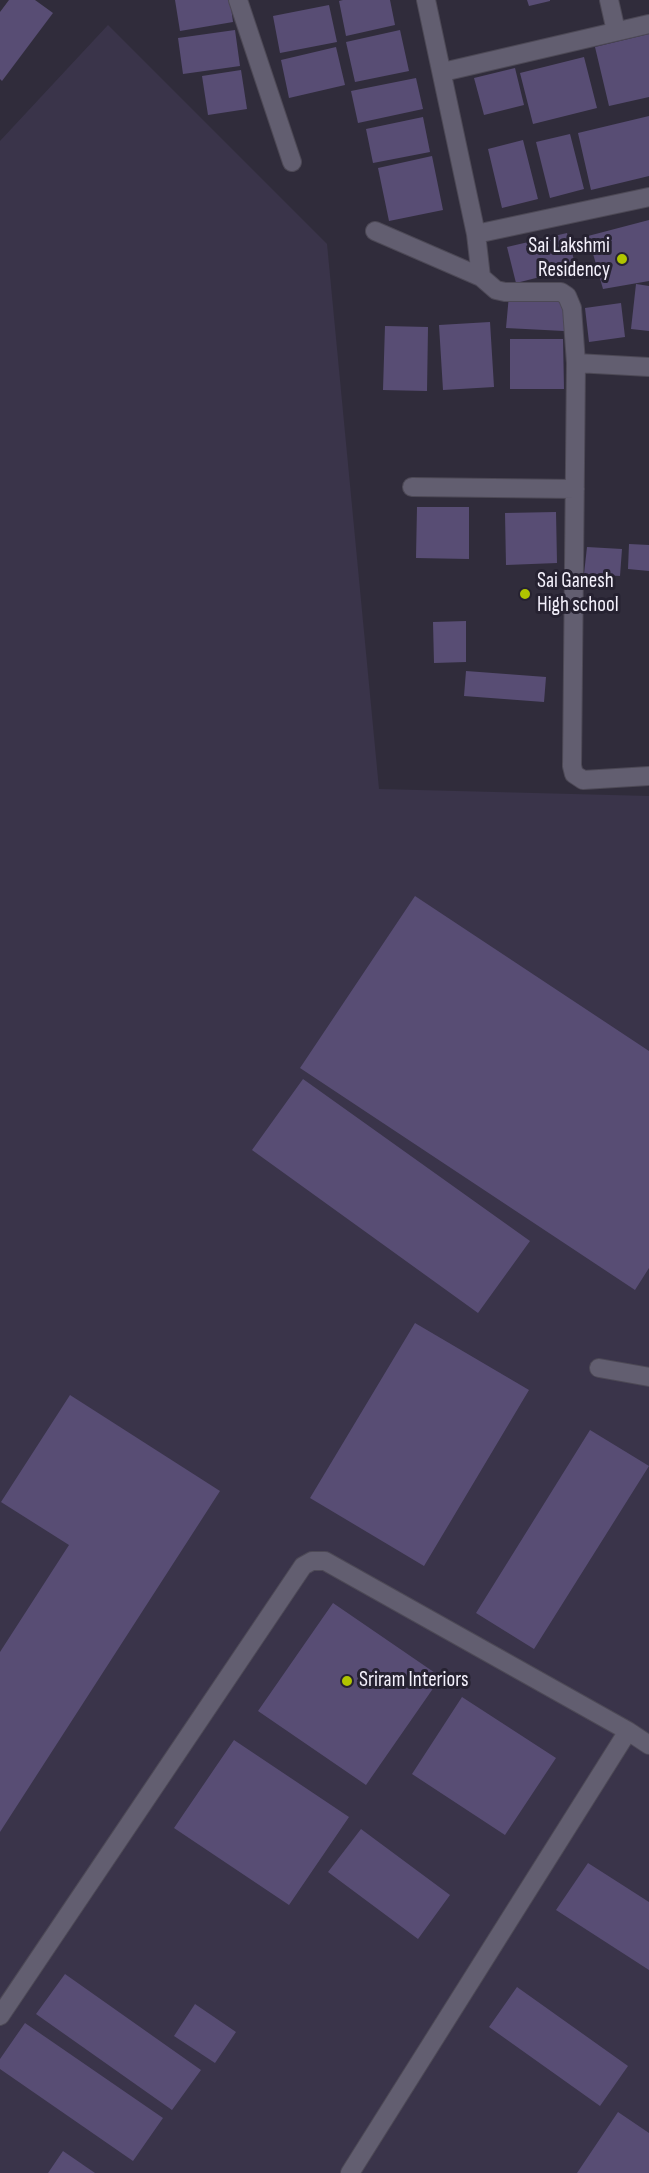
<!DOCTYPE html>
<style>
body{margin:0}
canvas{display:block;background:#302c3b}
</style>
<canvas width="649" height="2173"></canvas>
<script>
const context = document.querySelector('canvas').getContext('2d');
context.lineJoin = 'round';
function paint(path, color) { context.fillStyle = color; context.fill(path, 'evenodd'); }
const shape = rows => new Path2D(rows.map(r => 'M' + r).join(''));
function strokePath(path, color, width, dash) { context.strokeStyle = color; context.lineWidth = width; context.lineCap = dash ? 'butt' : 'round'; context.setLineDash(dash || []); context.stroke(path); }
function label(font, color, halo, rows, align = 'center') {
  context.font = font + ' "Sofia Sans Condensed",sans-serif'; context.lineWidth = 6; context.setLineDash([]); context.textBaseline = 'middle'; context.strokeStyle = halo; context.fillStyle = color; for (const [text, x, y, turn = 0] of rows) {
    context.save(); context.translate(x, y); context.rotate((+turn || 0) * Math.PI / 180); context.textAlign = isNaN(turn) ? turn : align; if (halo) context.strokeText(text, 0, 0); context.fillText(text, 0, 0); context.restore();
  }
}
const built = shape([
 [108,25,327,244,379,789,649,796,649,2173,0,2173,0,141]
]);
const building = shape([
 [9,0,35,0,53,13,2,81,0,79,0,12],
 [175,0,230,0,233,22,180,31],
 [343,0,390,0,395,25,346,36,339,1],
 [527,0,550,0,550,1,529,6],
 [329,5,337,42,280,53,273,16],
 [235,30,240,66,183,74,178,38],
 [400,30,409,71,355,82,346,42],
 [649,34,649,97,609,106,595,47],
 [336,47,345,85,289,98,281,60],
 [584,57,597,108,533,124,520,73],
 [515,68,524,105,484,115,474,78],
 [241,70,247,109,208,115,202,76],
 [416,78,423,109,358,123,351,91],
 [649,116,649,176,591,190,578,133],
 [423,117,430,152,373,163,366,129],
 [570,134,584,189,550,198,536,142],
 [523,140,538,199,502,208,488,149],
 [432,156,443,210,389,221,378,168],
 [649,220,649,281,603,289,588,236],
 [567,233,576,268,516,283,507,247],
 [636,284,649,286,649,331,631,329],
 [509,295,567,299,564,331,506,328],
 [621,303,625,337,589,342,585,308],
 [490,322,494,387,443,390,439,325],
 [385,326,428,327,427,391,383,390],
 [510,339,563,339,564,389,510,389],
 [417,507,469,507,469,559,416,558],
 [556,512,557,563,506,565,505,513],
 [629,544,649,545,649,571,628,569],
 [587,547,622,549,620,576,584,574],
 [466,621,466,662,434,663,433,622],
 [466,671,546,677,544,702,464,696],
 [415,896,649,1051,649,1268,635,1290,300,1068],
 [303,1079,530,1241,478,1313,252,1150],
 [415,1323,529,1390,424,1566,310,1498],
 [70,1395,220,1491,0,1832,0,1652,69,1545,1,1502],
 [590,1430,649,1466,534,1649,476,1613],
 [333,1603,441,1677,366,1785,258,1711],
 [462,1697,556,1758,505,1835,412,1774],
 [234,1740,349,1817,289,1905,174,1828],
 [361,1829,450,1895,418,1939,328,1872],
 [588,1863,649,1902,649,1970,556,1910],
 [65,1974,201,2070,172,2110,36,2014],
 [517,1987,628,2066,600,2106,489,2027],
 [195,2004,236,2032,215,2063,174,2036],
 [25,2023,163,2118,133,2161,0,2069,0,2059],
 [618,2112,649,2133,649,2173,577,2173],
 [63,2151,95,2173,48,2173]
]);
const minor = shape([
 [238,0,292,162],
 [426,0,476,234,481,277],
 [609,0,616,31],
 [443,72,649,24],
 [375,231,481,277,496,290,505,292,561,292,567,296,572,308,576,363],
 [476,234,649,197],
 [649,367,576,363,572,766,574,774,583,780,649,776],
 [412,487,575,489],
 [599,1368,649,1377],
 [0,2016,303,1566,312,1561,325,1561,628,1731,649,1745],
 [350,2173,628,1731]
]);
const markers = [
 [622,259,6,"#b0c500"],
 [525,594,6,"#b0c500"],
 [347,1681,6,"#b0c500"]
];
const poiNames = [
 ["Sai Lakshmi",610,247,"right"],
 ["Residency",610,271,"right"],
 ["Sai Ganesh",537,582],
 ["High school",537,606],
 ["Sriram Interiors",359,1681]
];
paint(built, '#3a344a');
paint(building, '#584d74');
strokePath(minor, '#4d4956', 20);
strokePath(minor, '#625e70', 18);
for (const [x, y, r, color] of markers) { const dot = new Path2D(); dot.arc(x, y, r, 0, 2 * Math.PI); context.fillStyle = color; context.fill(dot); strokePath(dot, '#262231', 2); }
label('21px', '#f4f1fc', '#262231', poiNames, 'left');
</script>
